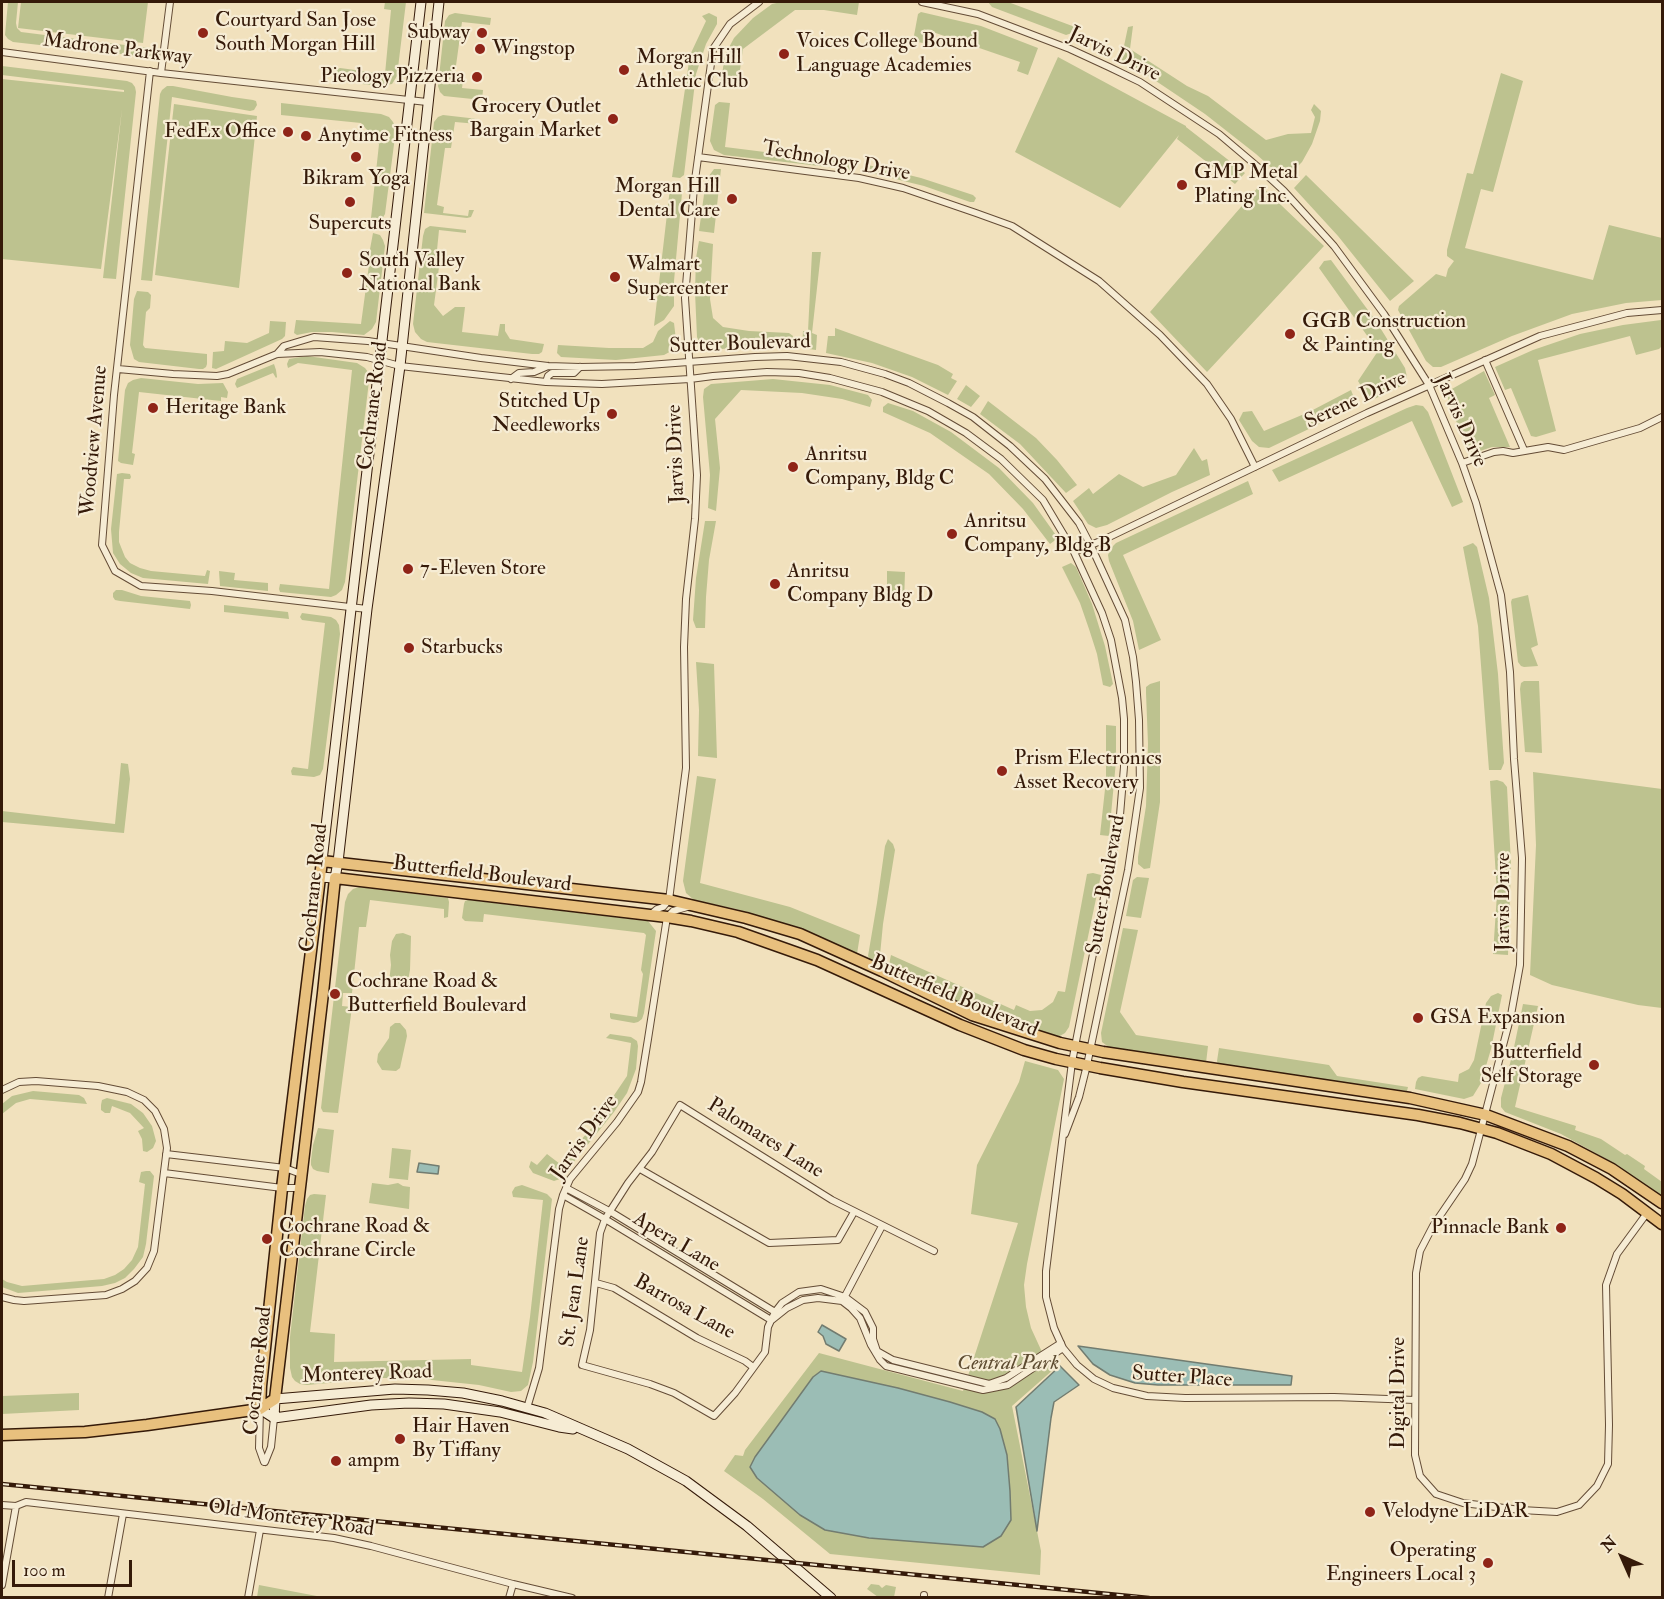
<!DOCTYPE html>
<style>
body{margin:0}
#map{position:relative;width:1664px;height:1599px;overflow:hidden;background:#f1e1bd;font-family:"IM FELL Double Pica",serif}
canvas{display:block}
.frame{position:absolute;inset:0;border:3px solid #351a09;pointer-events:none}
.north{position:absolute;left:1592px;top:1527px;width:60px;height:60px;-webkit-text-stroke:4px #f6ecd4;paint-order:stroke;rotate:315deg;font-size:16px;font-weight:700;line-height:24px;text-align:center;color:#351a09}
.north::after{content:'';display:block;margin:auto;width:21px;height:27px;background:#351a09;clip-path:polygon(50% 0,100% 100%,50% 72%,0 100%)}
.scale{position:absolute;left:12px;top:1560px;width:120px;height:27px;box-sizing:border-box;border:3px solid #351a09;border-top:0;padding-left:8px;font-size:18px;line-height:21px;white-space:nowrap;color:#351a09;-webkit-text-stroke:4px #f6ecd4;paint-order:stroke}
</style>
<div id="map">
<canvas width="1664" height="1599"></canvas>
<div class="frame"></div>
<div class="north">N</div>
<div class="scale">100 m</div>
</div>
<script>
const context = document.querySelector('canvas').getContext('2d');
context.lineJoin = 'round';
function paint(path, color) { context.fillStyle = color; context.fill(path, 'evenodd'); }
const shape = rows => new Path2D(rows.map(r => 'M' + r).join(''));
function strokePath(path, color, width, dash) { context.strokeStyle = color; context.lineWidth = width; context.lineCap = dash ? 'butt' : 'round'; context.setLineDash(dash || []); context.stroke(path); }
function label(font, color, halo, rows, align = 'center') {
  context.font = font + ' "IM FELL Double Pica",serif'; context.lineWidth = 4.5; context.setLineDash([]); context.textBaseline = 'middle'; context.strokeStyle = halo; context.fillStyle = color; for (const [text, x, y, turn = 0] of rows) {
    context.save(); context.translate(x, y); context.rotate((+turn || 0) * Math.PI / 180); context.textAlign = isNaN(turn) ? turn : align; if (halo) context.strokeText(text, 0, 0); context.fillText(text, 0, 0); context.restore();
  }
}
const green = shape([
 [8,2,18,2,16,23,17,28,21,32,157,49,156,58,13,42,8,39,5,35],
 [21,2,148,2,143,43,18,28],
 [385,2,406,2,397,76,392,84,381,86,334,81,332,75,335,70,340,68,385,74,391,10,384,9],
 [781,2,859,2,857,15,824,10,795,10,743,49,738,84,721,81,725,55,734,38,753,18,772,4],
 [988,2,1008,2,1075,27,1072,33,1066,35,992,7],
 [921,12,981,26,1038,48,1028,75,1017,71,1020,62,927,30,923,43,913,41,918,14],
 [455,13,491,18,490,25,462,22,454,80,463,81,462,88,483,90,482,100,444,96,440,92,438,86,445,21,449,15],
 [709,13,717,17,717,24,706,44,696,74,684,175,680,178,672,177,690,55,706,21,702,16],
 [1133,26,1130,49,1187,86,1208,96,1266,140,1288,134,1311,133,1315,117,1311,110,1314,104,1321,111,1320,121,1312,144,1302,162,1286,178,1276,172,1256,154,1205,114,1153,79,1121,60,1128,27],
 [1058,57,1186,126,1186,127,1245,173,1235,184,1177,139,1179,135,1120,208,1015,152],
 [2,66,127,81,132,83,135,87,136,92,116,279,103,278,122,109,101,269,2,259,2,79,124,92,124,90,2,75],
 [1501,73,1523,81,1493,192,1481,189,1465,248,1593,280,1609,225,1662,238,1662,300,1626,303,1572,314,1512,336,1441,367,1433,367,1426,361,1398,310,1399,306,1436,274,1446,277,1448,269,1454,261,1447,256,1447,250,1467,173,1473,174],
 [167,86,173,86,232,97,253,100,256,101,257,105,254,110,250,111,172,97,152,281,141,280,160,94,162,90],
 [719,102,730,103,725,147,852,163,856,165,854,170,724,155,714,150,710,141,715,105],
 [281,103,381,114,389,117,393,122,396,129,385,214,382,219,371,218,379,144,361,123,281,115],
 [174,104,257,116,239,288,155,275],
 [443,115,478,119,478,124,455,122,451,148,445,148,437,205,444,207,443,213,468,216,469,210,474,210,471,217,467,218,424,213,434,122,438,117],
 [868,165,921,178,973,195,976,198,974,202,970,202,924,186,867,172,866,168],
 [714,169,721,169,714,233,699,231,706,180],
 [1306,175,1414,281,1390,301,1338,236,1294,188],
 [1260,185,1324,246,1207,372,1150,312],
 [670,188,678,189,682,193,674,281,674,306,664,320,654,326],
 [430,226,466,230,466,233,439,230,436,260,439,267,434,305,443,316,455,307,465,307,462,332,498,336,500,324,505,324,505,331,510,339,544,344,542,352,539,354,532,354,427,342,421,339,415,332,413,324,423,236,425,229],
 [373,233,380,235,383,240,385,246,376,322,372,329,364,335,332,332,312,332,297,335,294,333,296,320,361,324,369,265,368,260],
 [699,241,713,244,710,299,713,318,723,327,749,331,789,333,793,336,791,348,757,346,710,350,701,346,697,337,695,292,696,258],
 [812,252,821,252,812,333,817,335,816,350,802,348,803,331,808,331],
 [1331,260,1376,321,1405,368,1407,377,1401,386,1370,401,1358,381,1378,351,1319,268,1324,261],
 [137,291,148,292,151,295,150,308,146,312,143,345,145,348,207,354,207,364,206,367,203,369,199,369,139,362,134,359,130,345,134,299],
 [1661,320,1662,346,1659,349,1636,355,1630,336,1538,360,1556,431,1536,437,1531,436,1511,388,1505,390,1495,367,1533,350,1580,334,1623,325],
 [270,321,286,322,285,336,282,339,216,369,212,368,213,352,224,351,225,341,247,343,269,333],
 [670,321,674,323,676,340,673,350,664,355,616,360,561,357,557,353,558,345,609,348,643,348,653,342,658,331],
 [835,328,938,365,953,374,951,378,957,381,948,395,912,377,872,363,826,353,828,336,835,336],
 [307,356,357,363,365,368,368,372,369,381,345,582,342,590,336,595,331,597,280,592,279,589,280,584,329,589,352,370,298,363,288,368,287,364,289,359],
 [274,364,276,370,277,377,276,378,273,373,237,388,235,384,237,379],
 [1484,371,1495,395,1489,398,1510,447,1492,447,1474,453,1469,451,1448,402,1448,396,1450,390],
 [141,378,198,384,223,383,228,392,227,398,221,397,221,401,139,392,132,453,135,454,133,465,121,463,118,461,125,390,128,383,133,380],
 [773,379,830,385,868,395,872,400,870,407,842,399,802,393,741,390,715,419,720,468,716,511,708,508,710,475,703,397,704,389,711,384],
 [966,385,980,396,971,407,957,399],
 [1351,390,1357,406,1269,448,1259,447,1252,441,1239,420,1243,412,1252,411,1264,431,1309,412],
 [988,401,1036,438,1057,460,1077,485,1066,493,1020,444,980,414],
 [888,403,913,411,951,432,999,468,1033,503,1058,538,1050,544,1023,509,989,474,930,433,883,412,883,407],
 [1416,405,1423,406,1428,412,1463,502,1452,507,1412,421,1279,482,1272,470,1407,408],
 [1194,448,1202,461,1207,459,1210,475,1172,492,1107,525,1096,528,1088,524,1073,501,1089,488,1093,494,1119,474,1143,487,1176,475],
 [122,473,130,474,131,477,130,479,124,479,119,532,119,542,125,557,130,563,140,568,151,571,205,576,207,570,210,571,208,584,143,578,131,573,120,564,113,553,111,529,117,474],
 [1248,481,1253,494,1123,555,1161,640,1139,650,1133,621,1109,561,1108,555,1111,548,1116,543],
 [705,521,716,521,709,560,706,597,705,628,696,628,693,620,696,578],
 [1473,543,1477,547,1489,598,1498,674,1504,763,1501,770,1489,770,1478,626,1463,547],
 [1071,563,1076,567,1092,604,1105,646,1113,684,1110,687,1103,685,1097,654,1089,629,1080,603,1062,567],
 [219,571,235,573,234,580,268,583,268,591,220,586],
 [887,571,905,572,904,602,887,602],
 [116,590,122,590,141,596,190,601,191,605,190,609,120,601,115,600,113,597,113,593],
 [1528,595,1538,645,1531,648,1538,666,1524,667,1521,666,1518,662,1511,602,1512,599],
 [224,605,288,612,289,619,224,612],
 [302,613,331,617,336,620,339,625,340,634,323,769,320,775,314,777,292,775,291,771,293,767,308,769,325,623,302,620,300,617],
 [696,662,714,664,717,758,698,756,699,710],
 [1160,681,1160,802,1150,868,1144,869,1138,864,1138,857,1146,806,1148,744,1146,693,1146,687,1150,684],
 [1524,681,1539,681,1542,753,1525,752,1520,689,1521,683],
 [1106,725,1116,726,1116,761,1109,836,1100,835,1106,780],
 [121,763,128,764,130,779,124,833,2,822,2,811,115,824],
 [1533,772,1662,789,1662,1008,1638,1005,1552,985,1530,975,1536,845],
 [697,776,716,779,700,883,790,907,860,935,857,954,775,921,736,909,694,900,686,893,683,881],
 [1497,780,1503,782,1507,787,1511,864,1508,955,1493,954,1497,894,1490,781],
 [888,839,893,844,895,850,883,924,880,955,878,961,871,961,868,956,877,903,885,846],
 [1093,873,1101,875,1069,1027,1065,1033,1058,1037,996,1019,940,995,888,969,891,955,1014,1010,1016,1005,1030,1011,1042,1010,1053,1002,1058,991,1065,992,1087,874],
 [1137,877,1149,878,1141,918,1126,916,1133,880],
 [359,887,448,898,449,902,448,917,444,918,444,909,370,900,366,927,359,927,352,993,343,993,342,1006,352,1007,338,1113,323,1112,321,1108,345,902,348,894,353,889],
 [468,900,648,921,656,931,644,1013,642,1019,638,1022,634,1023,611,1019,610,1017,610,1013,637,1017,643,974,641,970,646,935,644,933,484,914,483,922,465,921,462,918,464,904,465,901],
 [1123,928,1138,930,1120,1012,1136,1035,1208,1046,1206,1063,1126,1051,1110,1048,1102,1042,1101,1033],
 [403,933,411,936,410,970,407,986,396,988,389,982,391,965,390,955,392,941,396,934],
 [1498,993,1502,995,1491,1049,1481,1083,1473,1096,1464,1099,1415,1089,1416,1082,1418,1078,1422,1076,1458,1082,1459,1074,1469,1069,1474,1060,1486,1003,1491,996],
 [1523,1004,1538,1006,1515,1107,1576,1126,1575,1130,1601,1139,1625,1155,1627,1154,1645,1166,1644,1169,1662,1182,1662,1197,1608,1160,1561,1134,1505,1112,1501,1107,1501,1098,1513,1052],
 [395,1023,400,1023,406,1030,407,1036,400,1068,396,1071,382,1070,377,1062,378,1054,389,1038,390,1027],
 [610,1034,631,1037,637,1041,638,1046,636,1069,627,1093,614,1112,560,1179,554,1181,533,1173,529,1167,531,1161,537,1165,547,1154,560,1164,594,1125,627,1076,631,1043,606,1038],
 [1219,1048,1329,1065,1337,1076,1408,1087,1407,1091,1221,1065,1218,1064,1217,1061],
 [1025,1061,1058,1070,1064,1079,1027,1264,1024,1285,1026,1307,1031,1328,1042,1352,1054,1369,1012,1406,1041,1551,1040,1575,830,1554,763,1499,724,1471,735,1455,743,1456,745,1450,819,1353,963,1391,1018,1223,971,1214,977,1165,1019,1082],
 [33,1091,79,1095,84,1098,87,1104,30,1099,16,1103,2,1114,2,1104,12,1096],
 [107,1098,131,1104,143,1113,152,1126,156,1141,153,1148,147,1152,143,1151,142,1139,138,1131,144,1128,130,1113,112,1106,110,1113,105,1113,101,1110,101,1105,102,1100],
 [318,1128,334,1130,329,1173,317,1171,313,1169,311,1165,311,1160,313,1145],
 [392,1148,411,1150,408,1180,389,1178],
 [146,1171,150,1171,154,1176,146,1244,143,1257,134,1269,125,1278,115,1283,102,1286,18,1293,2,1287,2,1279,7,1282,22,1286,104,1279,115,1275,124,1269,132,1260,138,1247,145,1184,139,1182,141,1172],
 [372,1183,388,1185,398,1183,403,1186,410,1187,409,1209,369,1203],
 [522,1185,547,1194,552,1199,533,1362,528,1385,521,1391,511,1392,479,1385,413,1378,383,1378,307,1385,300,1384,295,1381,292,1377,290,1368,290,1337,305,1206,307,1199,310,1195,314,1194,326,1195,310,1332,335,1334,334,1362,471,1359,471,1365,522,1372,530,1317,543,1200,513,1197,512,1192,515,1187],
 [79,1393,79,1410,2,1414,2,1396],
 [871,1584,879,1585,882,1588,886,1585,896,1587,894,1597,878,1597,867,1589],
 [259,1585,322,1597,257,1597]
]);
const water = shape([
 [419,1163,439,1166,438,1174,417,1172,419,1163],
 [822,1325,846,1339,839,1351,826,1344,823,1336,818,1332,822,1325],
 [1078,1346,1292,1376,1291,1385,1158,1385,1135,1383,1110,1375,1093,1364,1078,1346],
 [1060,1366,1079,1385,1054,1402,1051,1418,1037,1531,1016,1407,1060,1366],
 [821,1371,898,1388,950,1402,982,1412,995,1419,1000,1429,1007,1455,1010,1491,1011,1520,1001,1536,983,1547,869,1538,825,1530,800,1515,757,1478,750,1467,755,1457,813,1377,821,1371]
]);
const street = shape([
 [922,2,978,14,1070,49,1109,67,1140,82,1219,134,1258,167,1284,191,1334,246,1384,314,1429,385,1462,463,1476,503,1501,595,1510,672,1514,759,1522,858,1520,965,1511,1015,1472,1164,1465,1179,1433,1226,1420,1251,1416,1273,1415,1455,1420,1476,1436,1494,1463,1503,1521,1510,1557,1512,1579,1505,1597,1486,1608,1464,1609,1425,1606,1285,1617,1254,1647,1213],
 [2,52,161,73,427,102],
 [150,71,114,395,102,545,115,571,141,586,212,591,367,609],
 [161,73,170,2],
 [698,157,859,178,890,185,903,188,976,213,1012,226,1099,281,1160,335,1207,384,1231,419,1255,467],
 [277,354,284,346,314,337,368,341,481,358,548,366,580,367,635,366,755,357,787,356,841,362,885,374,909,383,948,403,973,417,1010,446,1045,479,1079,523,1091,546,1125,620,1133,657,1136,682,1139,720,1140,788,1128,870,1087,1065,1079,1097,1065,1134],
 [1485,360,1524,450],
 [118,369,173,374,217,376,228,374,277,354,320,352,367,357,400,366,546,382,602,384,690,379,713,376,767,372,799,373,830,378,882,392,928,411,966,433,1001,459,1043,500,1074,552,1102,613,1111,640,1122,698,1124,719,1124,767,1120,815,1072,1062,1046,1271,1046,1297,1054,1328,1063,1348,1077,1365,1094,1379,1113,1388,1147,1396,1185,1398,1334,1397,1415,1400],
 [511,379,519,373,534,372,548,366],
 [546,382,548,376,552,373,574,373,580,367],
 [1462,463,1494,452,1503,451,1513,453,1548,447,1564,450,1640,428,1662,417],
 [1074,552,1103,540,1367,413,1540,336,1627,313,1662,310],
 [650,915,657,909,663,907,669,900,686,768,684,647,686,599,695,519,697,475,685,298,694,187,713,49,730,24,759,2],
 [2,1090,19,1082,36,1081,98,1086,127,1092,144,1100,155,1111,164,1129,167,1148,154,1251,147,1268,135,1281,122,1289,106,1295,24,1301,14,1300,2,1297],
 [166,1154,285,1168,301,1174],
 [640,1169,769,1243,838,1240,854,1212],
 [164,1173,282,1188,300,1188],
 [566,1188,611,1212,775,1312,782,1303,799,1292,821,1289,845,1297,865,1312,873,1328,873,1339,877,1351,893,1360,989,1384,1006,1378,1061,1343],
 [563,1195,605,1219,771,1320],
 [596,1283,614,1288,697,1338,745,1361,753,1367],
 [844,1298,882,1226],
 [775,1312,768,1327,765,1352,735,1393,714,1416,674,1393,650,1384,582,1365,590,1330,600,1233,605,1219,628,1183,652,1152,680,1105,832,1200,934,1251],
 [772,1320,787,1308,803,1300,818,1298,842,1301,851,1308,860,1318,871,1345,880,1360,886,1366,983,1390,1008,1385,1063,1348],
 [527,1408,539,1368,559,1209,563,1195,570,1179,617,1122,638,1092,641,1082,648,1039,667,917,673,911,691,906],
 [260,1409,259,1448,264,1462],
 [265,1462,271,1447,274,1418],
 [2,1505,16,1506,26,1502,334,1538,371,1546,513,1584,572,1598],
 [2,1585,16,1506],
 [108,1598,123,1514],
 [248,1598,260,1530],
 [509,1598,513,1584],
 [924,1598,924,1595]
]);
const secondary = shape([
 [322,861,421,2],
 [319,877,335,878,338,862,367,609,400,366,439,2],
 [260,1409,274,1418,371,1405,409,1403,444,1404,500,1412,559,1427,573,1429],
 [274,1418,275,1399,395,1389,428,1390,463,1393,502,1401,545,1413,628,1449,686,1481,747,1526,831,1598]
]);
const primary = shape([
 [260,1409,261,1386,282,1188,322,861,669,900,746,918,800,934,882,971,972,1015,1060,1043,1103,1052,1410,1098,1486,1115,1568,1146,1612,1169,1662,1203],
 [2,1435,85,1432,147,1425,260,1409,275,1399,323,993,335,878,667,917,691,921,738,932,817,960,960,1025,1024,1050,1056,1059,1100,1068,1183,1082,1418,1115,1460,1123,1497,1133,1551,1154,1596,1178,1622,1194,1662,1224]
]);
const rail = shape([
 [2,1484,1149,1598]
]);
const markers = [
 [203,33,6,"#8f2418"],
 [482,33,6,"#8f2418"],
 [480,49,6,"#8f2418"],
 [784,54,6,"#8f2418"],
 [624,70,6,"#8f2418"],
 [477,77,6,"#8f2418"],
 [613,119,6,"#8f2418"],
 [288,132,6,"#8f2418"],
 [306,136,6,"#8f2418"],
 [356,157,6,"#8f2418"],
 [1182,185,6,"#8f2418"],
 [732,199,6,"#8f2418"],
 [350,202,6,"#8f2418"],
 [347,273,6,"#8f2418"],
 [615,277,6,"#8f2418"],
 [1290,334,6,"#8f2418"],
 [153,408,6,"#8f2418"],
 [612,414,6,"#8f2418"],
 [793,467,6,"#8f2418"],
 [952,534,6,"#8f2418"],
 [408,569,6,"#8f2418"],
 [775,584,6,"#8f2418"],
 [409,648,6,"#8f2418"],
 [1002,771,6,"#8f2418"],
 [335,994,6,"#8f2418"],
 [1418,1018,6,"#8f2418"],
 [1594,1065,6,"#8f2418"],
 [1561,1228,6,"#8f2418"],
 [267,1239,6,"#8f2418"],
 [400,1439,6,"#8f2418"],
 [336,1461,6,"#8f2418"],
 [1370,1512,6,"#8f2418"],
 [1488,1563,6,"#8f2418"]
];
const poiNames = [
 ["Courtyard San Jose",215,21],
 ["South Morgan Hill",215,45],
 ["Subway",470,33,"right"],
 ["Voices College Bound",796,42],
 ["Language Academies",796,66],
 ["Wingstop",492,49],
 ["Morgan Hill",636,58],
 ["Athletic Club",636,82],
 ["Pieology Pizzeria",465,77,"right"],
 ["Grocery Outlet",601,107,"right"],
 ["Bargain Market",601,131,"right"],
 ["FedEx Office",276,132,"right"],
 ["Anytime Fitness",318,136],
 ["GMP Metal",1194,173],
 ["Plating Inc.",1194,197],
 ["Bikram Yoga",356,179,"center"],
 ["Morgan Hill",720,187,"right"],
 ["Dental Care",720,211,"right"],
 ["Supercuts",350,224,"center"],
 ["South Valley",359,261],
 ["National Bank",359,285],
 ["Walmart",627,265],
 ["Supercenter",627,289],
 ["GGB Construction",1302,322],
 ["& Painting",1302,346],
 ["Stitched Up",600,402,"right"],
 ["Needleworks",600,426,"right"],
 ["Heritage Bank",165,408],
 ["Anritsu",805,455],
 ["Company, Bldg C",805,479],
 ["Anritsu",964,522],
 ["Company, Bldg B",964,546],
 ["7-Eleven Store",420,569],
 ["Anritsu",787,572],
 ["Company Bldg D",787,596],
 ["Starbucks",421,648],
 ["Prism Electronics",1014,759],
 ["Asset Recovery",1014,783],
 ["Cochrane Road &",347,982],
 ["Butterfield Boulevard",347,1006],
 ["GSA Expansion",1430,1018],
 ["Butterfield",1582,1053,"right"],
 ["Self Storage",1582,1077,"right"],
 ["Cochrane Road &",279,1227],
 ["Cochrane Circle",279,1251],
 ["Pinnacle Bank",1549,1228,"right"],
 ["Hair Haven",412,1427],
 ["By Tiffany",412,1451],
 ["ampm",348,1461],
 ["Velodyne LiDAR",1382,1512],
 ["Operating",1476,1551,"right"],
 ["Engineers Local 3",1476,1575,"right"]
];
const streetNames = [
 ["Madrone Parkway",117,50,7],
 ["Jarvis Drive",1114,55,26],
 ["Technology Drive",836,162,10],
 ["Sutter Boulevard",740,345,-2],
 ["Serene Drive",1356,401,-25],
 ["Cochrane Road",374,406,-83],
 ["Jarvis Drive",1460,421,66],
 ["Woodview Avenue",95,441,-85],
 ["Jarvis Drive",677,454,-92],
 ["Butterfield Boulevard",482,875,7],
 ["Sutter Boulevard",1107,885,-80],
 ["Cochrane Road",315,888,-84],
 ["Jarvis Drive",1504,902,-90],
 ["Butterfield Boulevard",954,997,23],
 ["Jarvis Drive",585,1138,-54],
 ["Palomares Lane",765,1139,32],
 ["Apera Lane",676,1243,31],
 ["St. Jean Lane",576,1292,-82],
 ["Barrosa Lane",684,1308,29],
 ["Cochrane Road",259,1371,-84],
 ["Monterey Road",367,1375,-2],
 ["Sutter Place",1182,1378,4],
 ["Digital Drive",1399,1393,-90],
 ["Old Monterey Road",291,1519,8]
];
const parkNames = [
 ["Central Park",1008,1364]
];
paint(green, '#bdc28f');
paint(water, '#9bbdb5');
strokePath(water, '#727c70', 1.5);
strokePath(street, '#644c36', 8);
strokePath(secondary, '#351a09', 11);
strokePath(primary, '#351a09', 13);
strokePath(street, '#f6ecd4', 6);
strokePath(secondary, '#f6ecd4', 9);
strokePath(primary, '#e8c07e', 10);
strokePath(rail, '#351a09', 4.5);
strokePath(rail, '#f6ecd4', 2, [7]);
for (const [x, y, r, color] of markers) { const dot = new Path2D(); dot.arc(x, y, r, 0, 2 * Math.PI); context.fillStyle = color; context.fill(dot); strokePath(dot, '#f6ecd4', 2); }
label('21px', '#351a09', '#f6ecd4', poiNames, 'left');
label('21px', '#351a09', '#f6ecd4', streetNames);
label('italic 21px', '#5e4c31', '#f6ecd4', parkNames);
</script>
